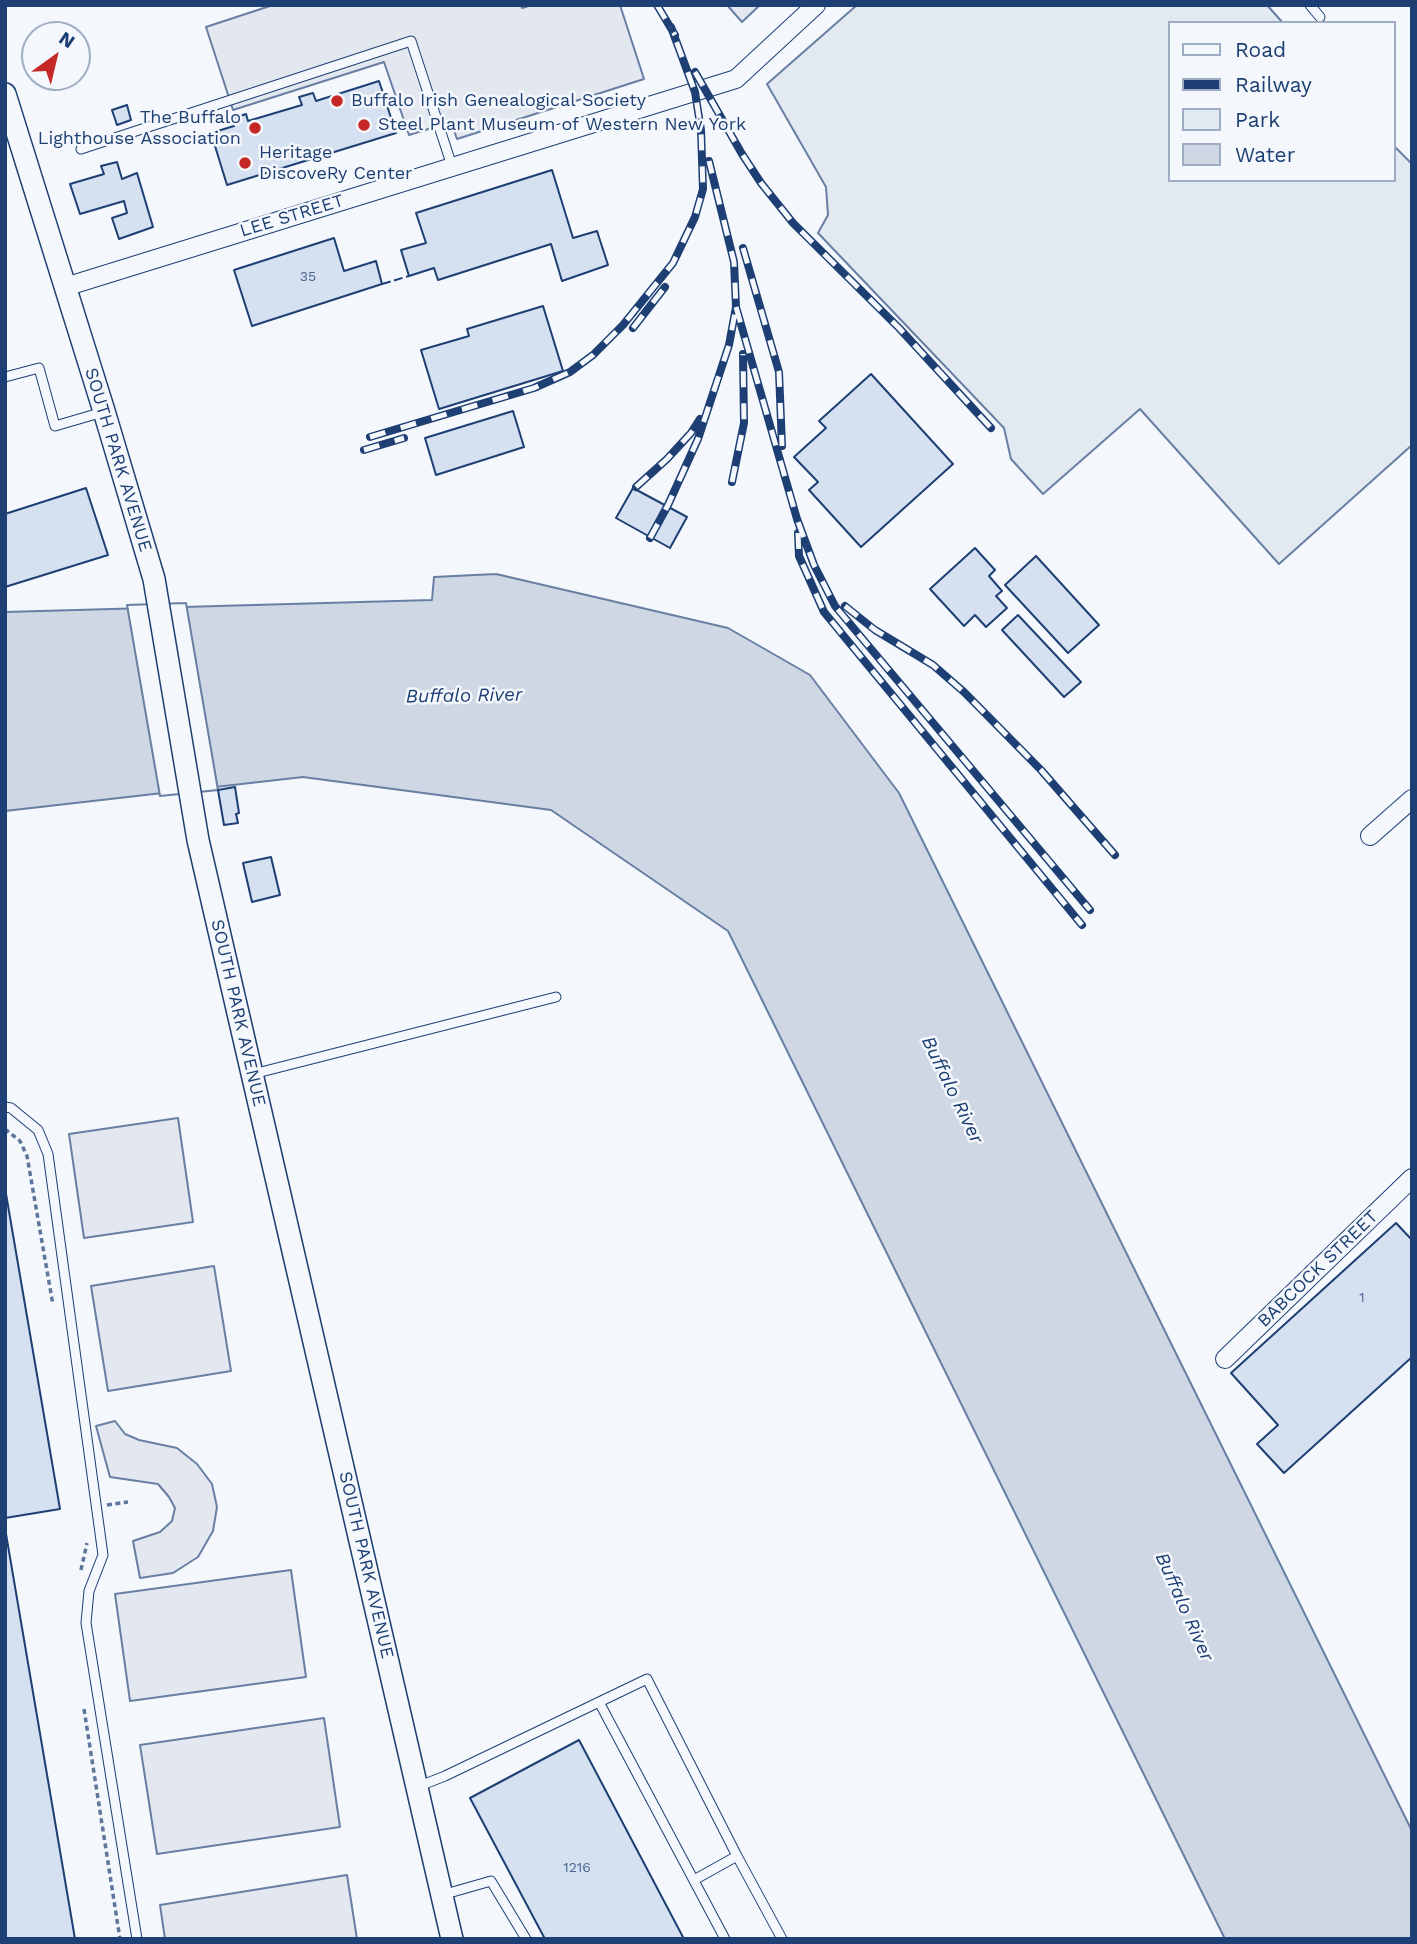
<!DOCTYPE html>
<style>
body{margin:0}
#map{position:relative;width:1417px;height:1944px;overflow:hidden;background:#f4f7fb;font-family:"Work Sans",sans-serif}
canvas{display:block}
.frame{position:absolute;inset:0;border:7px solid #1d3f73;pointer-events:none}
.legend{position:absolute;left:1168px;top:21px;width:228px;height:161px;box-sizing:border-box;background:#f4f7fb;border:2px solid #9eadc5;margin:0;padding:9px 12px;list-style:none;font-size:21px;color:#1d3f73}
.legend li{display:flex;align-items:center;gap:14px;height:35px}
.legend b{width:35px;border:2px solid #9eadc5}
.north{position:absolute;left:21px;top:21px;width:70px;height:70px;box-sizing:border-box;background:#f4f7fb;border:2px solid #9eadc5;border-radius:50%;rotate:34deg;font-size:19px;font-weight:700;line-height:28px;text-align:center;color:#1d3f73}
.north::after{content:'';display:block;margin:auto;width:24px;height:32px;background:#c62828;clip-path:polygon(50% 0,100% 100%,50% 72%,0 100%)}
</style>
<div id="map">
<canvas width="1417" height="1944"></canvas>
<div class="frame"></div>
<ul class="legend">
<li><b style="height:9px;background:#f4f7fb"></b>Road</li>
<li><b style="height:9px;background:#1d3f73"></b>Railway</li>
<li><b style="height:19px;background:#e3e9f0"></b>Park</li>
<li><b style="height:19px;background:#cfd7e4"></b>Water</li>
</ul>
<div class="north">N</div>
</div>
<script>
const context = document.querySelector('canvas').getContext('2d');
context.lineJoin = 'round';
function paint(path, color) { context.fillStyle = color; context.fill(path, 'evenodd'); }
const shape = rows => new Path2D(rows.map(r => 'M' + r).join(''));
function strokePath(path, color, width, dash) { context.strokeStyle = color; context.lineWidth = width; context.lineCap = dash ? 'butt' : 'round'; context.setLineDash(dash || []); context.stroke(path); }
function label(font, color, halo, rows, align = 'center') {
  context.font = font + ' "Work Sans",sans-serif'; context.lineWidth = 5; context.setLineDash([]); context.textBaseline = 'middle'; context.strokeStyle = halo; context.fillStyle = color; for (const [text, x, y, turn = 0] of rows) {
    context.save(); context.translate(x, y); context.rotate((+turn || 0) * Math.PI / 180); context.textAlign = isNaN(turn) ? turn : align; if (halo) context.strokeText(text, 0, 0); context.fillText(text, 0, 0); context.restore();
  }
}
const green = shape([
 [857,5,1267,5,1283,23,1170,23,1170,180,1394,180,1394,146,1412,164,1412,445,1279,564,1140,409,1043,494,1011,459,1004,428,818,233,828,215,826,187,767,84,857,5]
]);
const parking = shape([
 [273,5,521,5,522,8,532,5,620,5,644,79,457,139,451,122,409,135,384,62,233,110,206,27,273,5],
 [727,5,760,5,742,22,727,5],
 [178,1118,193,1222,84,1238,69,1134,178,1118],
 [214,1266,231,1371,108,1391,91,1286,214,1266],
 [115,1421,125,1434,139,1440,177,1448,197,1464,212,1484,217,1507,213,1531,198,1557,173,1573,140,1578,133,1541,160,1532,172,1521,175,1508,169,1497,158,1484,110,1477,96,1426,115,1421],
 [291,1570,306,1677,130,1701,115,1594,291,1570],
 [324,1718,340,1827,157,1854,140,1745,324,1718],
 [347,1875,357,1939,165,1939,160,1905,347,1875]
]);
const water = shape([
 [496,574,728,628,810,675,899,793,1412,1831,1412,1939,1225,1939,728,931,551,810,303,777,5,811,5,612,432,600,434,577,496,574]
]);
const pier = shape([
 [186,603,218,790,160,796,127,605,186,603]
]);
const building = shape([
 [379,81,396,133,227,185,211,133,234,126,232,119,246,114,248,121,302,105,299,97,313,93,316,101,379,81],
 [127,105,131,120,117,125,112,110,127,105],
 [117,162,122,179,137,173,153,227,119,239,112,218,127,213,124,201,80,214,70,184,104,174,101,166,117,162],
 [552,170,573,238,597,231,608,265,562,281,551,244,438,280,434,268,409,276,401,250,426,243,416,213,552,170],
 [334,238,344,271,376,261,382,284,252,326,234,270,334,238],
 [543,306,563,371,439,409,421,350,469,336,467,329,543,306],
 [871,374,953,464,861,547,809,490,818,482,794,457,826,428,819,421,871,374],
 [513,411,524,447,436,475,425,438,513,411],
 [86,488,108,555,5,587,5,514,86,488],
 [633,488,687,517,670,548,616,518,633,488],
 [975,548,995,570,989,576,1002,591,996,596,1007,608,986,627,975,615,964,626,930,589,975,548],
 [1036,556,1099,625,1068,653,1005,585,1036,556],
 [1018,615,1081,682,1064,697,1002,630,1018,615],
 [235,787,239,813,236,814,238,823,224,825,218,790,235,787],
 [271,857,280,895,252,902,243,863,271,857],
 [5,1188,60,1509,5,1518,5,1188],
 [1396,1223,1412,1240,1412,1357,1284,1473,1257,1444,1278,1425,1231,1373,1396,1223],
 [5,1528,75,1939,5,1939,5,1528],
 [579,1740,684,1939,545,1939,470,1798,579,1740]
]);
const path = shape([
 [5,1129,20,1141,27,1156,53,1305],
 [107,1505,128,1502],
 [81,1570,87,1543],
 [84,1709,120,1939]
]);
const service = shape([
 [1310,5,1320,17],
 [81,149,411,41,452,166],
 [5,377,39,368,55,426,103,412],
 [253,1074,556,997],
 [5,1107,11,1108,38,1130,48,1154,103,1555,89,1591,86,1623,137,1939],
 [599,1702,725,1939],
 [417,1787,445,1776,647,1679,737,1856,782,1939],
 [694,1880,737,1856],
 [442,1895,491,1881,526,1939]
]);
const minor = shape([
 [65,287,736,79,816,5],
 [1370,836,1412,799],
 [1225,1359,1412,1178]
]);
const tertiary = shape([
 [5,94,104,411,154,579,198,840,452,1939]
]);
const rail = shape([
 [657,5,675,35],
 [695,72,742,154,761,183,793,223,899,328,991,428],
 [743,248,779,372,782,446],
 [736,307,797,519,814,565,835,606,1090,910],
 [633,328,665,287],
 [370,437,534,388,570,372,593,355,623,325,673,263,695,217,703,189,701,130,695,92,671,27],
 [364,450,404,438],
 [732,482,744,423,743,354],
 [636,487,667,459,691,433,700,419],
 [798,533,799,556,824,612,1082,925],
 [650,538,668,505,698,439,729,345,736,307,734,262,709,161],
 [845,606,875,630,933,665,964,692,1041,770,1115,855]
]);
const fence = shape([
 [382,284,409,276]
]);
const markers = [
 [337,101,7,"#c62828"],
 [364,125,7,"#c62828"],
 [255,128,7,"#c62828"],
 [245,163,7,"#c62828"]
];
const numberNames = [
 ["35",308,277],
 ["1",1362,1298],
 ["1216",577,1868]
];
const poiNames = [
 ["Buffalo Irish Genealogical Society",351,101],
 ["The Buffalo",241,118,"right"],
 ["Lighthouse Association",241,139,"right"],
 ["Steel Plant Museum of Western New York",378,125],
 ["Heritage",259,153],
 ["DiscoveRy Center",259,174]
];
const streetNames = [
 ["LEE STREET",292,216,-17],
 ["SOUTH PARK AVENUE",118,460,73],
 ["SOUTH PARK AVENUE",238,1013,77],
 ["BABCOCK STREET",1318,1269,-44],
 ["SOUTH PARK AVENUE",366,1565,77]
];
const waterNames = [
 ["Buffalo River",464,696,-1],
 ["Buffalo River",952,1090,64],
 ["Buffalo River",1184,1607,66]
];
paint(green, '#e3e9f0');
strokePath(green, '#687fa3', 2);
paint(parking, '#e3e8f0');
strokePath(parking, '#687fa3', 2);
paint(water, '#cfd7e4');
strokePath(water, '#687fa3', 2);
paint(pier, '#f4f7fb');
strokePath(pier, '#687fa3', 2);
paint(building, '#d5e0f0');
strokePath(building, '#1d3f73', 2);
strokePath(service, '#1d3f73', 11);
strokePath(minor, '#1d3f73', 20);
strokePath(tertiary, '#1d3f73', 24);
strokePath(path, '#5e769c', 3.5, [5, 3.5]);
strokePath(service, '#f4f7fb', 9);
strokePath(minor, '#f4f7fb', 18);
strokePath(tertiary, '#f4f7fb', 21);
strokePath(rail, '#1d3f73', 8);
strokePath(rail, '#f4f7fb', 5, [16]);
strokePath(fence, '#1d3f73', 2, [9, 3.5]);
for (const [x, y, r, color] of markers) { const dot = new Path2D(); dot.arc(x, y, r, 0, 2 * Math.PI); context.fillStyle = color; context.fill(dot); strokePath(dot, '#f4f7fb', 2.5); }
label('14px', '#4b6792', null, numberNames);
label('18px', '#1d3f73', '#f4f7fb', poiNames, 'left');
label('18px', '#1d3f73', '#f4f7fb', streetNames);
label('italic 19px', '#1d3f73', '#f4f7fb', waterNames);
</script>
